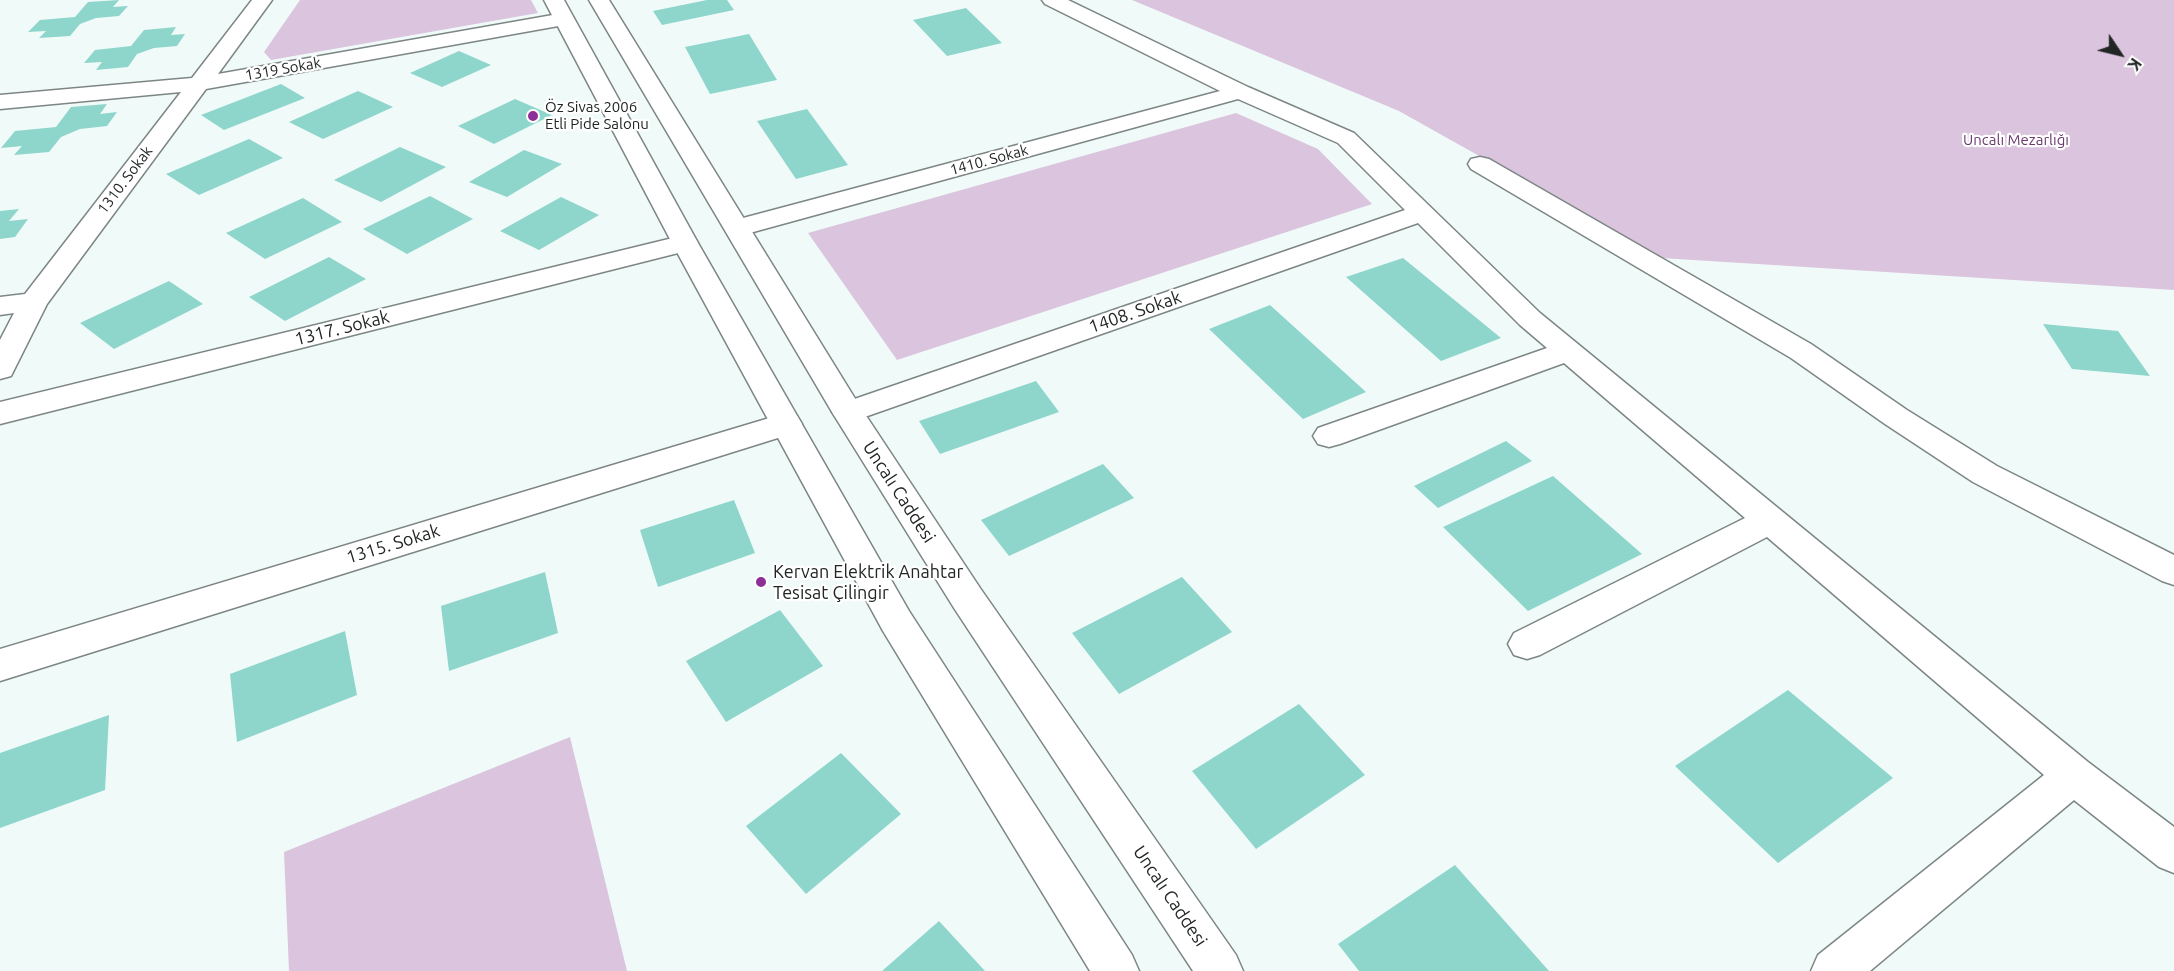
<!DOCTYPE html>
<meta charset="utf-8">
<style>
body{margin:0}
#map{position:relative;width:2174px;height:971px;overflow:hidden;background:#f0fbf9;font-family:Ubuntu,sans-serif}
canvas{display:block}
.north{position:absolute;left:2090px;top:24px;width:60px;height:60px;-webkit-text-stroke:4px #fff;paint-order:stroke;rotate:125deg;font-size:16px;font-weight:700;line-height:24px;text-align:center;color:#212524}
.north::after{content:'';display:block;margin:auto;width:21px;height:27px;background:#212524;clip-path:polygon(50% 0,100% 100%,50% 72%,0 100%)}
</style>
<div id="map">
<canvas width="2174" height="971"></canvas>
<div class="north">K</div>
</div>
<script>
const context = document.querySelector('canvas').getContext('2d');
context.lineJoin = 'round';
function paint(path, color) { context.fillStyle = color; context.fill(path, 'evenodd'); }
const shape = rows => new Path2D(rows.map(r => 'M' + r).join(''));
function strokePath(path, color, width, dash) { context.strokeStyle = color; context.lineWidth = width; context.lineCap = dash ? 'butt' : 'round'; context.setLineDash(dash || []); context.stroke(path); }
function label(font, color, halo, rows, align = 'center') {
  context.font = font + ' Ubuntu,sans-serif'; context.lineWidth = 4.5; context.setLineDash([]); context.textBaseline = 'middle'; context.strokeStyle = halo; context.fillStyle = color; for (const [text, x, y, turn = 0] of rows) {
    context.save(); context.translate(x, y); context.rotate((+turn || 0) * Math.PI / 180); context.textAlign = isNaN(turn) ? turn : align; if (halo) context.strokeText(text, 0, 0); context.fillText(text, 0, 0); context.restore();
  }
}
const green = shape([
 [300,0,531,0,538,13,271,60,264,52],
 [1132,0,2174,0,2174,290,1661,258,1399,111],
 [1236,113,1318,149,1372,204,897,360,808,233],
 [570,737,627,971,289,971,284,852]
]);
const building = shape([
 [119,0,113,7,128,6,119,16,96,18,80,24,70,36,39,38,46,31,28,32,40,20,75,17,88,2],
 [707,0,727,0,734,10,662,25,653,11],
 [966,8,1002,43,947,56,913,20],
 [176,27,171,35,185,34,177,46,154,48,137,54,128,67,96,70,102,62,84,63,95,50,131,46,144,30],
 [749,34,777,80,710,94,685,47],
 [459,51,491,65,442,87,410,73],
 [281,84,305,98,224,130,201,115],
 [358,91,393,107,323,139,289,122],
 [515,99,552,115,494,144,458,126],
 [107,104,100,114,117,112,107,126,80,129,61,137,49,152,14,155,22,146,1,148,15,131,56,127,71,107],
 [807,109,848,165,796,179,757,121],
 [249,139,283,158,199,195,166,174],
 [400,147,446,167,381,202,334,180],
 [524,150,562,164,507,197,469,182],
 [430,196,473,219,407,254,363,229],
 [561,197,599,215,539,250,500,231],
 [303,198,342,222,265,259,226,233],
 [19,209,9,221,28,219,15,237,0,239,0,211],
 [329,257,366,279,285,321,249,297],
 [1403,258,1501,338,1441,361,1346,277],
 [169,281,203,304,114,349,80,323],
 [1270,305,1366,392,1303,419,1209,329],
 [2043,324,2118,331,2150,376,2072,369],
 [1036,381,1059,412,940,454,919,421],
 [1506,441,1532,461,1438,508,1414,486],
 [1103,464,1134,498,1009,556,981,520],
 [1553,476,1642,554,1528,611,1443,527],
 [734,500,755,553,658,587,640,530],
 [545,572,558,633,449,671,441,606],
 [1182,577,1232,632,1119,694,1072,633],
 [780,610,823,666,726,722,686,661],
 [345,631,357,695,237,742,230,674],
 [1788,690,1893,778,1778,863,1675,766],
 [1299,704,1365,775,1256,849,1192,771],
 [109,715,105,790,0,828,0,753],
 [841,753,901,814,806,894,746,826],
 [1455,865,1549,971,1359,971,1338,944],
 [939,921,985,971,882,971]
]);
const minor = shape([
 [252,0,272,0,218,74,564,13,571,15,574,19,571,23,564,25,206,89,47,304,11,376,0,379,0,340,14,313,0,315,0,297,25,294,181,92,0,109,0,95,192,78,252,0],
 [1042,0,1068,0,1248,87,1354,133,1540,313,2088,762,2174,827,2174,873,2159,867,2074,800,1870,971,1811,971,1818,955,2044,775,1767,537,1540,655,1527,659,1514,655,1508,644,1514,633,1745,518,1564,363,1340,444,1329,447,1318,444,1313,436,1318,428,1547,348,1520,325,1418,223,859,419,848,422,837,419,832,412,837,405,1405,210,1338,143,1238,99,746,234,737,236,728,234,724,228,728,222,1220,91,1045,4,1042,0],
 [1480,157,1489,159,1811,344,1907,410,1997,466,2174,555,2174,585,2162,581,1973,482,1885,424,1791,358,1471,169,1468,164,1471,159,1480,157],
 [685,235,694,237,698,243,694,249,0,424,0,402,685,235],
 [786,413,797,416,802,424,797,432,0,681,0,649,786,413]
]);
const major = shape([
 [544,0,564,0,698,243,909,611,1132,955,1139,971,1090,971,883,631,672,243,544,0],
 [589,0,609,0,859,405,980,588,1236,955,1243,971,1193,971,954,608,832,412,589,0]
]);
const markers = [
 [533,116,6,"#8e2f98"],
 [761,582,6,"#8e2f98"]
];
const farStreetnames = [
 ["1319 Sokak",283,69,-10],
 ["1410. Sokak",989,160,-15],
 ["1310. Sokak",125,180,-53]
];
const farPoinames = [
 ["Öz Sivas 2006",545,107],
 ["Etli Pide Salonu",545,124]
];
const farParknames = [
 ["Uncalı Mezarlığı",2016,140]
];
const streetNames = [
 ["1408. Sokak",1135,312,-19],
 ["1317. Sokak",342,328,-14],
 ["Uncalı Caddesi",899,492,57],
 ["1315. Sokak",393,544,-17],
 ["Uncalı Caddesi",1170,896,56]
];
const poiNames = [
 ["Kervan Elektrik Anahtar",773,572],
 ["Tesisat Çilingir",773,593]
];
paint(green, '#dbc4dd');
paint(building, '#8ed5cc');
strokePath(minor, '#7d8685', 3);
strokePath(major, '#7d8685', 3);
paint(minor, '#fff');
paint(major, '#fff');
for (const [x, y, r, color] of markers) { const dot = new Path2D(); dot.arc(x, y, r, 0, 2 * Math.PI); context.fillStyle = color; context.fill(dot); strokePath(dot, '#fff', 2); }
label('15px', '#212524', '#fff', farStreetnames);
label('15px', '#212524', '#fff', farPoinames, 'left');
label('15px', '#6b3b6f', '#fff', farParknames);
label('18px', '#212524', '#fff', streetNames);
label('18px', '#212524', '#fff', poiNames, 'left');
</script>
